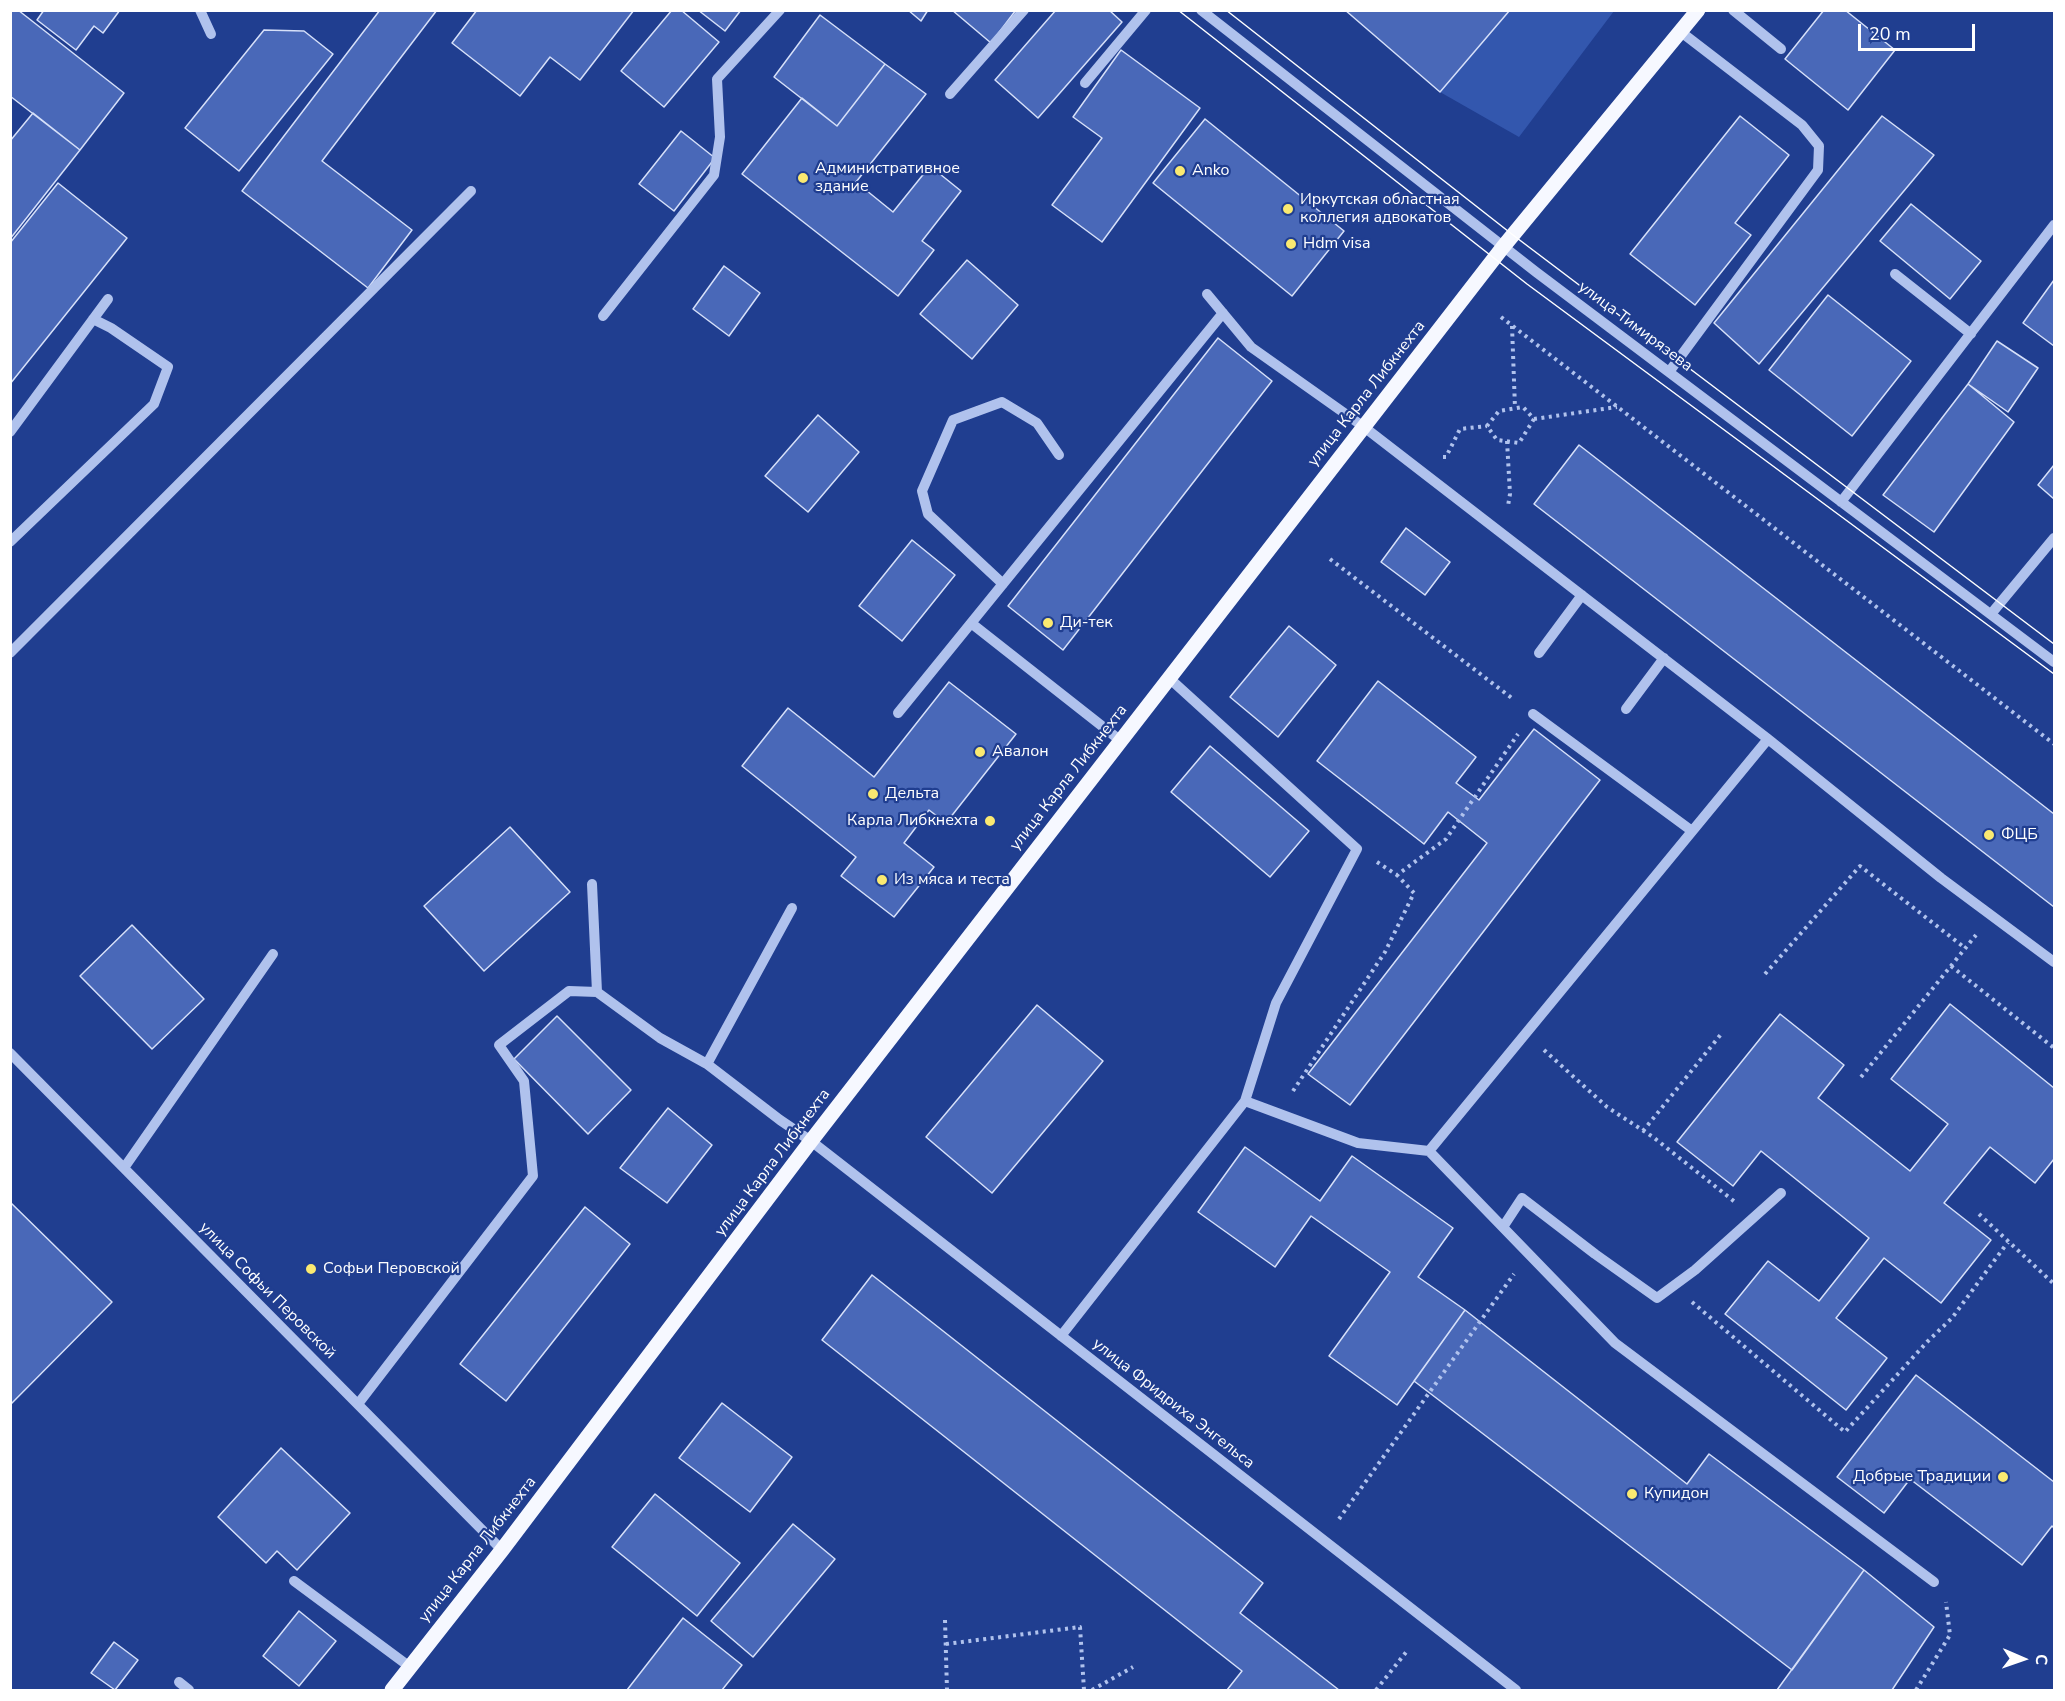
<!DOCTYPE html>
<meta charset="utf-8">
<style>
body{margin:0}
#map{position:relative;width:2065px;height:1701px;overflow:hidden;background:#203e90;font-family:"Nunito Sans",sans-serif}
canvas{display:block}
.frame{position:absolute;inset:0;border:12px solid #fff;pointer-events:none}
.north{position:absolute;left:1993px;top:1629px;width:60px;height:60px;-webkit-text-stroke:4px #203e90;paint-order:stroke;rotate:92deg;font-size:16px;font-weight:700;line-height:24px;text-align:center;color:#fff}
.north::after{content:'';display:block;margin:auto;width:21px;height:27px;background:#fff;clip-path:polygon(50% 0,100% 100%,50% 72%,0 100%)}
.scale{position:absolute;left:1858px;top:24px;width:117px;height:27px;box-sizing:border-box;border:3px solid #fff;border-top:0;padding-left:8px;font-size:18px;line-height:21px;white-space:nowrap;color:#fff;-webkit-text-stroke:4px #203e90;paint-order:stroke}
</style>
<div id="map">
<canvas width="2065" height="1701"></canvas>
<div class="frame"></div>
<div class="north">С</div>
<div class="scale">20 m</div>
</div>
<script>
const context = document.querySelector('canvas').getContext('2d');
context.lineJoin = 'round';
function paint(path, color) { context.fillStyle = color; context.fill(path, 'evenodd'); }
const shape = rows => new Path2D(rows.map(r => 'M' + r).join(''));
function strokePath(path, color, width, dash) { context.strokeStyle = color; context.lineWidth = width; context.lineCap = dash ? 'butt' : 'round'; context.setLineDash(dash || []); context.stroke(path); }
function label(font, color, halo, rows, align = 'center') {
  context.font = font + ' "Nunito Sans",sans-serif'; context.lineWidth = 4.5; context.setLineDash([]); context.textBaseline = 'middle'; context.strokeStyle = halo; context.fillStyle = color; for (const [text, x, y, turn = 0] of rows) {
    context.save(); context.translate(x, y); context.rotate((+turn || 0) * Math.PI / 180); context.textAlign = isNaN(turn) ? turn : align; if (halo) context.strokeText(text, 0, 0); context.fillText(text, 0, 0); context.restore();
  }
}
const green = shape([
 [1510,10,1614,11,1519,137,1440,92]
]);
const building = shape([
 [10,10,18,10,124,93,80,150,10,96,10,10],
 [44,10,120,10,103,33,94,26,76,50,37,20,44,10],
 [380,10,437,10,322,161,412,230,368,288,242,191,380,10],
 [477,10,634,10,580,80,550,57,520,96,452,43,477,10],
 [672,10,681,10,719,42,664,107,621,71,672,10],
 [698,10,741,10,725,31,698,10],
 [908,10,928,10,921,21,908,10],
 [952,10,1016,10,991,43,952,10],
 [1056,10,1109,10,1122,22,1038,118,995,80,1056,10],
 [1345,10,1510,10,1440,92,1345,10],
 [1824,10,1845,10,1895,50,1848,110,1785,59,1824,10],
 [820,15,885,64,837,126,774,77,820,15],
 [264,30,304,31,333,54,239,171,185,128,264,30],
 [1121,50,1200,108,1102,242,1052,205,1102,138,1073,117,1121,50],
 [885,64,926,94,856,182,893,212,930,166,961,191,922,241,934,250,898,296,742,174,802,98,837,126,885,64],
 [33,113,80,150,10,239,10,141,33,113],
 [1740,116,1789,155,1735,223,1751,235,1695,305,1630,254,1740,116],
 [1882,116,1934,155,1759,364,1714,323,1882,116],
 [1205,119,1344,231,1292,296,1153,183,1205,119],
 [681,131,715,158,674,211,639,184,681,131],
 [58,183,127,238,10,384,10,243,58,183],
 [1911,204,1981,261,1950,299,1880,241,1911,204],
 [967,260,1018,305,972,359,920,314,967,260],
 [724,266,760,293,729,336,693,309,724,266],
 [2054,280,2054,346,2023,323,2054,280],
 [1828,295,1911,361,1852,436,1769,370,1828,295],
 [1218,338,1272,381,1063,650,1008,606,1218,338],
 [1997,341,2038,368,2008,412,1968,384,1997,341],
 [1968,384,2014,422,1934,532,1883,495,1968,384],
 [818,415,859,452,808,512,765,476,818,415],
 [1579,445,2054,814,2054,907,1534,504,1579,445],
 [2054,465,2054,499,2038,485,2054,465],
 [1406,528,1450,562,1425,595,1381,562,1406,528],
 [912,540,955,575,902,641,859,606,912,540],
 [1289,626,1336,665,1278,737,1230,697,1289,626],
 [1378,681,1476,757,1456,783,1479,800,1534,729,1600,780,1350,1105,1308,1074,1487,843,1448,812,1424,844,1317,761,1378,681],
 [949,682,1016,734,946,823,929,810,904,843,934,867,894,917,841,876,856,857,742,766,788,708,874,777,949,682],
 [1210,746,1309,831,1270,877,1171,792,1210,746],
 [510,827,570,892,484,971,424,906,510,827],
 [132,925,204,999,152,1049,80,976,132,925],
 [1950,1004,2054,1088,2054,1159,2035,1183,1990,1147,1944,1203,1991,1240,1941,1303,1884,1258,1836,1318,1887,1358,1846,1410,1725,1314,1768,1261,1819,1301,1869,1238,1761,1151,1733,1186,1677,1142,1780,1014,1844,1065,1818,1098,1910,1171,1948,1124,1891,1079,1950,1004],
 [1037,1005,1103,1061,992,1193,926,1137,1037,1005],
 [557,1016,631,1090,588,1134,514,1059,557,1016],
 [668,1108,712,1145,667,1203,620,1168,668,1108],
 [1245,1147,1320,1201,1352,1156,1453,1228,1418,1277,1465,1310,1397,1405,1329,1356,1390,1272,1311,1216,1275,1267,1198,1212,1245,1147],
 [10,1202,112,1302,10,1405,10,1202],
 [585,1207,630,1244,506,1401,460,1364,585,1207],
 [872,1275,1263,1583,1240,1613,1339,1690,1227,1690,1242,1671,822,1340,872,1275],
 [1465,1310,1687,1484,1709,1454,1864,1570,1792,1670,1414,1381,1465,1310],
 [1916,1375,2054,1482,2054,1528,2052,1526,2022,1565,1910,1479,1884,1513,1837,1477,1916,1375],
 [722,1403,792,1457,750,1512,679,1458,722,1403],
 [281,1448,350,1513,297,1570,277,1551,266,1563,218,1517,281,1448],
 [655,1494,740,1563,697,1616,612,1547,655,1494],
 [793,1524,835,1559,753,1657,711,1621,793,1524],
 [1864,1570,1934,1627,1892,1690,1777,1690,1864,1570],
 [299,1611,336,1641,299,1686,263,1656,299,1611],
 [683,1618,742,1665,722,1690,627,1690,683,1618],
 [114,1642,138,1660,115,1690,91,1673,114,1642]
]);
const path = shape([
 [1501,317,2054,744],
 [1512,326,1515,408],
 [1534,419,1519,443,1497,440,1487,426,1499,411,1523,407,1534,419,1617,407],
 [1507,441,1510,494,1508,506],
 [1443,457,1446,457,1460,429,1487,426],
 [1330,559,1513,699],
 [1377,862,1397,875,1446,839,1518,734],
 [1951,966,2054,1048],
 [1765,974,1860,866,1965,948],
 [1544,1050,1607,1107,1653,1137,1735,1202],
 [1861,1077,1976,935],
 [1293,1091,1385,952,1414,893,1397,875],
 [1643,1131,1722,1033],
 [1979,1214,2054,1284],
 [1692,1302,1845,1432,1927,1342,1952,1318,2008,1242],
 [1339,1519,1514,1274],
 [945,1620,947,1690],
 [946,1644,1080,1627,1084,1690],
 [1092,1690,1133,1667],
 [1376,1690,1407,1651],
 [1916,1690,1950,1635,1946,1602]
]);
const minor = shape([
 [200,10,211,34],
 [1201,10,1536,272,2054,662],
 [1733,10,1781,49],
 [1085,83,1146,10],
 [950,94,1024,10],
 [1895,274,1971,334],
 [1207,294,1251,347,1364,427,1768,739,1941,878,2054,962],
 [603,316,714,175,720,137,717,79,780,10],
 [1669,372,1818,170,1819,146,1802,125,1681,32],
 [10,432,108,299],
 [1841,502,2054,225],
 [10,542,154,404,168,367,111,328,93,319],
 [1003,584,928,514,922,491,953,420,1002,402,1037,423,1059,455],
 [1991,614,2054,538],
 [971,623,1121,741],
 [10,653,471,191],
 [1539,653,1582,595],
 [1626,709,1664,658],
 [898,713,1223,313],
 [1533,714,1692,831],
 [1768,739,1429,1151,1615,1343,1934,1582],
 [592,884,597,992],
 [792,908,707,1064,780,1120,811,1141,1516,1690],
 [10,1053,502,1550],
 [1245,1101,1358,1143,1429,1151],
 [124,1168,273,954],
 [1503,1227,1522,1198,1595,1254,1657,1298,1695,1270,1781,1193],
 [1061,1336,1245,1101,1276,1003,1357,849,1169,678],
 [358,1404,533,1176,524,1081,499,1045,569,991,597,992,660,1038,707,1064],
 [294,1581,410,1667],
 [179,1682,189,1690]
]);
const major = shape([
 [392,1690,502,1550,811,1141,1503,247,1698,10]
]);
const tram = shape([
 [1178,10,1527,284,2054,674],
 [1226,10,1513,235,2054,644]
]);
const markers = [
 [1180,171,6,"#fae971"],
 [803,178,6,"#fae971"],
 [1288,209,6,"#fae971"],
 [1291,244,6,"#fae971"],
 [1048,623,6,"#fae971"],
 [980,752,6,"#fae971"],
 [873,794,6,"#fae971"],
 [990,821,6,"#fae971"],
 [1989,835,6,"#fae971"],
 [882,880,6,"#fae971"],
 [311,1269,6,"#fae971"],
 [2003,1477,6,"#fae971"],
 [1632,1494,6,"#fae971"]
];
const poiNames = [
 ["Административное",815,169],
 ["здание",815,187],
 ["Anko",1192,171],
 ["Иркутская областная",1300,200],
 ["коллегия адвокатов",1300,218],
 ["Hdm visa",1303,244],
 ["Ди-тек",1060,623],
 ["Авалон",992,752],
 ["Дельта",885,794],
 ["Карла Либкнехта",978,821,"right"],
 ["ФЦБ",2001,835],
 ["Из мяса и теста",894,880],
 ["Софьи Перовской",323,1269],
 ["Добрые Традиции",1991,1477,"right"],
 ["Купидон",1644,1494]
];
const streetNames = [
 ["улица Тимирязева",1635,327,37],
 ["улица Карла Либкнехта",1367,394,-52],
 ["улица Карла Либкнехта",1069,778,-52],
 ["улица Карла Либкнехта",773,1163,-53],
 ["улица Софьи Перовской",267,1291,45],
 ["улица Фридриха Энгельса",1173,1404,38],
 ["улица Карла Либкнехта",478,1550,-52]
];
paint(green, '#3357ae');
paint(building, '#4968b8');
strokePath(building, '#d6e0f9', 1.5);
strokePath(path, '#b0c2ed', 4, [3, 4.5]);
strokePath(minor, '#b0c2ed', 10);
strokePath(major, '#f6f8ff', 15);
strokePath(tram, '#fff', 1.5);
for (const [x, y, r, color] of markers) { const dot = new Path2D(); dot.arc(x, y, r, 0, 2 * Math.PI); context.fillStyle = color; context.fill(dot); strokePath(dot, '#203e90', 2); }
label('16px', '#fff', '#203e90', poiNames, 'left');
label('16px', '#fff', '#203e90', streetNames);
</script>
